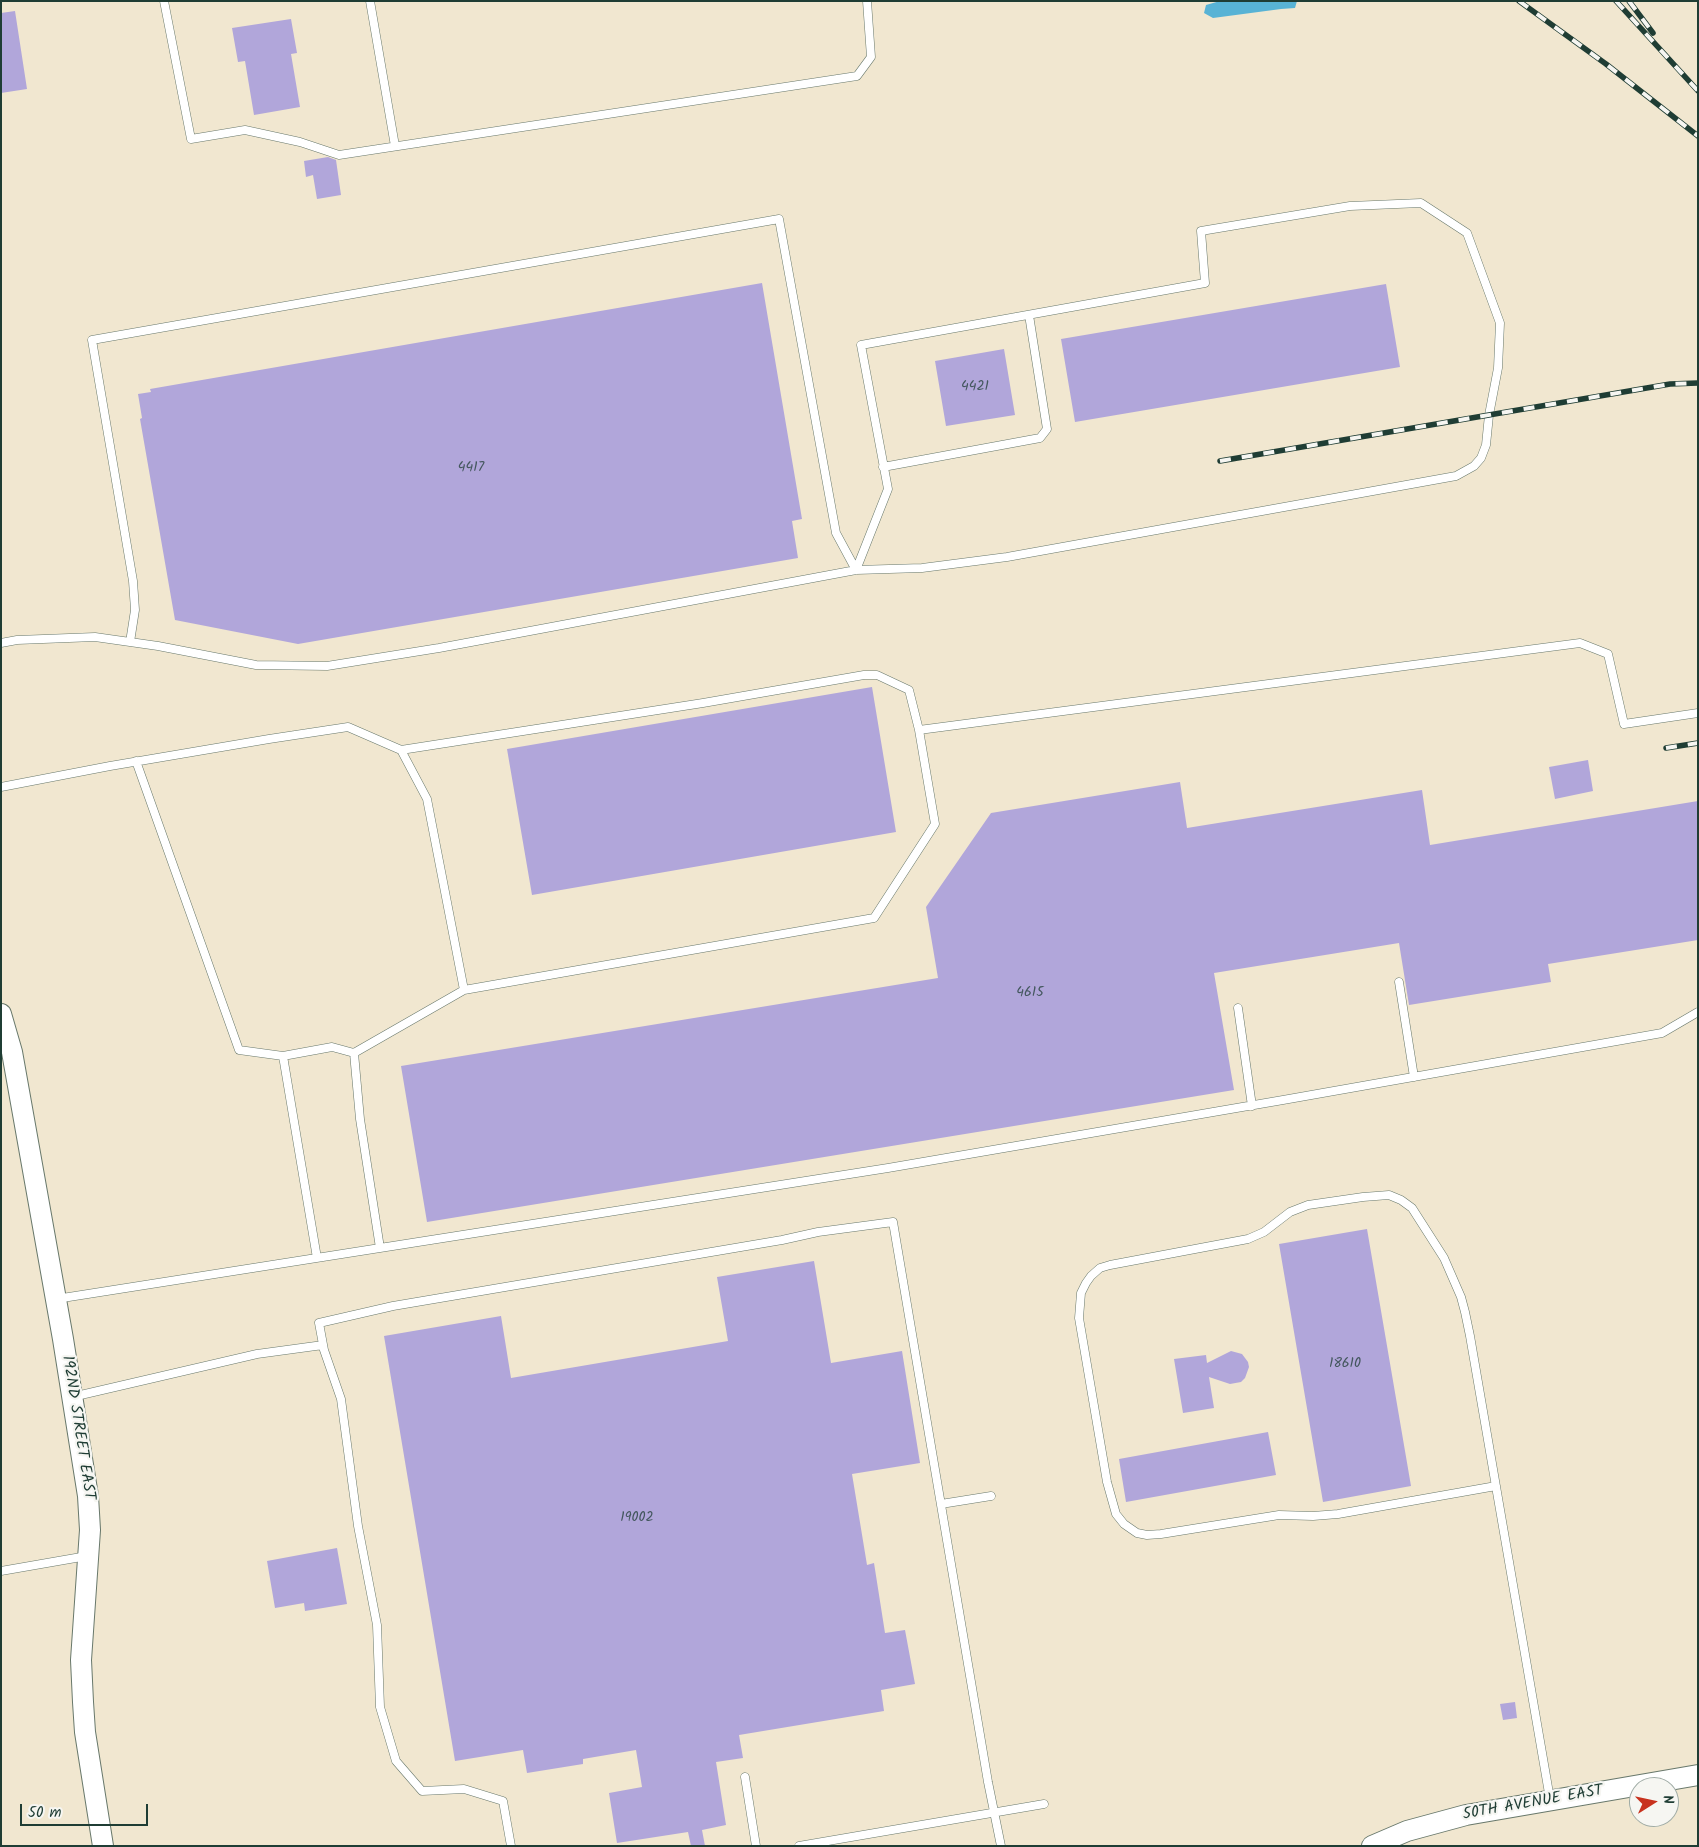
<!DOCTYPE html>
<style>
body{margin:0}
#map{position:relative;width:1699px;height:1847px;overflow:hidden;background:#f1e7d0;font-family:Kalam,sans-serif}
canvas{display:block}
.frame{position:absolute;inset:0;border:2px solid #1f3d34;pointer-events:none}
.north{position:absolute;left:1629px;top:1777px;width:50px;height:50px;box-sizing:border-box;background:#f6f6f2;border:1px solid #a0aca6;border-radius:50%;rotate:80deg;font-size:14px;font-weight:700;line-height:20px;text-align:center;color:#1f3d34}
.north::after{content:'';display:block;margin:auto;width:18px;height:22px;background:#c8321e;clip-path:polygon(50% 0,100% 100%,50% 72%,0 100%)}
.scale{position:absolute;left:20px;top:1804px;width:128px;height:22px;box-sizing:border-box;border:2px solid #1f3d34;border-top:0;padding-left:6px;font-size:15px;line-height:18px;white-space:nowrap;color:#1f3d34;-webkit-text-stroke:4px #f6f6f2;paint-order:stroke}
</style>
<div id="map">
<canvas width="1699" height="1847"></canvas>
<div class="frame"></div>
<div class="north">N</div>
<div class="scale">50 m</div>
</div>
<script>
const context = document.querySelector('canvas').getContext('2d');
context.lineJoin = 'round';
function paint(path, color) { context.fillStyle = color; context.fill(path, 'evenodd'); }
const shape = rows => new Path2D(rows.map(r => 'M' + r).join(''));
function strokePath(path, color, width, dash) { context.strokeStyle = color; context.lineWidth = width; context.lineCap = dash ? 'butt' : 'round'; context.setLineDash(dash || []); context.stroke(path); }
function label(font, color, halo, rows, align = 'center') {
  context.font = font + ' Kalam,sans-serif'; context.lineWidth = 4.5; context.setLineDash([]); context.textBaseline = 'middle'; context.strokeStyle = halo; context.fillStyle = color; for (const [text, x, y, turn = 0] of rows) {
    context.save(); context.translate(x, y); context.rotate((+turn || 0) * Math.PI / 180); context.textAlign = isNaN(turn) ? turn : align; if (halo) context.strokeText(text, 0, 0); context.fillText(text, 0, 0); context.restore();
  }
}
const water = shape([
 [1220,1,1297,1,1295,8,1281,9,1213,18,1204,13,1206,5]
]);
const building = shape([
 [15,11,27,89,1,93,1,13],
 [291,19,297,53,291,54,300,107,254,115,245,61,238,62,232,28],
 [328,157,336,160,341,195,317,199,313,175,306,177,304,161],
 [762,283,802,519,792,521,798,558,298,644,175,620,140,419,142,418,138,394,151,392,150,389],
 [1386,284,1400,367,1075,422,1061,339],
 [1004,349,1015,415,946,426,935,361],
 [872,687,896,832,532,895,507,749],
 [1588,760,1593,791,1555,799,1549,767],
 [1180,782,1187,828,1422,790,1430,845,1698,801,1698,940,1548,964,1551,982,1409,1005,1399,943,1214,973,1234,1090,427,1222,401,1066,938,978,926,907,991,813],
 [1367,1229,1411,1486,1323,1502,1279,1244],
 [814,1261,831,1363,902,1351,920,1463,852,1474,867,1565,874,1563,885,1633,905,1630,915,1684,881,1690,884,1711,739,1735,743,1758,716,1762,726,1825,702,1830,705,1846,691,1846,688,1832,617,1843,609,1793,642,1787,636,1750,583,1759,583,1764,527,1773,523,1750,455,1761,384,1336,501,1316,511,1378,728,1341,717,1277],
 [1231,1351,1242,1354,1248,1362,1249,1367,1245,1378,1241,1382,1230,1384,1209,1377,1214,1408,1183,1413,1174,1359,1206,1355,1207,1363],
 [1268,1432,1276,1475,1126,1502,1119,1459],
 [337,1548,347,1604,305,1611,304,1603,275,1608,267,1561],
 [1515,1702,1517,1718,1503,1720,1500,1704]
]);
const service = shape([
 [164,1,191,139,245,130,300,142,339,155,857,76,871,57,867,1],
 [370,1,395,146],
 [883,467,1040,438,1047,429,1029,315],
 [130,642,135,610,133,581,92,340,779,219,836,533,856,570],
 [1,643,17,640,95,637,158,646,256,665,327,666,439,648,856,570,922,568,1007,557,1456,476,1474,466,1481,458,1486,445,1489,415,1498,368,1500,323,1467,233,1421,203,1350,206,1201,231,1205,283,861,345,888,489,856,570],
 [919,730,1580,643,1608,654,1624,724,1698,713],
 [401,750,427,799,464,990],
 [1,787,110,766,269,739,348,727,401,750,703,703,864,675,877,675,909,690,919,730,935,824,874,918,464,990,354,1053,332,1047,283,1056,239,1050,136,761],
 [1399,982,1414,1077],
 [1238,1008,1252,1106],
 [354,1053,360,1119,380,1248],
 [283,1056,317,1258],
 [56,1299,888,1168,1283,1100,1662,1033,1698,1012],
 [72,1397,257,1354,323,1345],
 [1496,1486,1338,1514,1313,1516,1279,1515,1161,1534,1147,1535,1137,1533,1124,1524,1116,1514,1107,1482,1079,1318,1081,1293,1086,1283,1091,1276,1100,1268,1110,1265,1248,1239,1264,1232,1290,1212,1308,1205,1363,1197,1389,1195,1401,1200,1412,1208,1444,1258,1461,1297,1465,1312,1470,1336,1550,1799],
 [941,1504,991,1496],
 [1,1571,87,1556],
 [745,1777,756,1846],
 [511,1846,503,1801,464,1789,422,1791,396,1761,380,1707,377,1625,358,1526,341,1399,324,1350,319,1323,393,1306,782,1240,818,1232,893,1222,988,1782,1001,1846],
 [799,1846,1044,1804]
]);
const tertiary = shape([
 [1,1014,12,1052,63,1339,88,1496,90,1530,81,1660,83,1702,85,1732,103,1846],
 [1372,1846,1407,1831,1466,1815,1698,1775]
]);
const rail = shape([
 [1519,1,1606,64,1698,136],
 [1616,1,1698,91],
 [1629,1,1653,33],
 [1220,461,1670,384,1698,383],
 [1666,748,1698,743]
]);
const numberNames = [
 ["4421",975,388],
 ["4417",471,469],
 ["4615",1030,994],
 ["18610",1345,1365],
 ["19002",637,1519]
];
const streetNames = [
 ["192ND STREET EAST",77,1428,81],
 ["50TH AVENUE EAST",1533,1804,-10]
];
paint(water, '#58b3d5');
paint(building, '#b1a6da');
strokePath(service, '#68786b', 9);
strokePath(tertiary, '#68786b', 22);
strokePath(service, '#fff', 8);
strokePath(tertiary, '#fff', 20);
strokePath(rail, '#1f3d34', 5.5);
strokePath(rail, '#f6f6f2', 4, [11]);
label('14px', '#44575e', null, numberNames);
label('16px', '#1f3d34', '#f6f6f2', streetNames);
</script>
